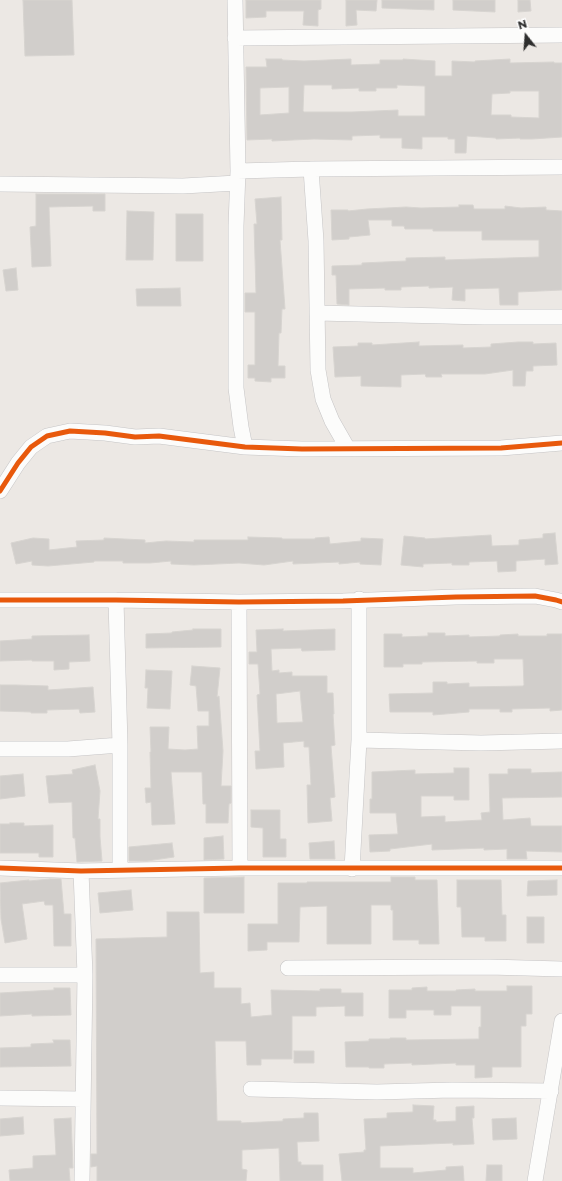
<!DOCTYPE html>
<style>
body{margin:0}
#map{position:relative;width:562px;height:1181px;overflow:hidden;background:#ece8e4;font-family:Montserrat,sans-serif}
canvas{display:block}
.north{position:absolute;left:506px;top:16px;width:40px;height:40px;-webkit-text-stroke:3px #fff;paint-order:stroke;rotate:343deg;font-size:11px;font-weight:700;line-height:16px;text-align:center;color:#2e2e2e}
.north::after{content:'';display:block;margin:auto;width:14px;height:18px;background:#2e2e2e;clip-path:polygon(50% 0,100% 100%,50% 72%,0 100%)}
</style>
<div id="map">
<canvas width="562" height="1181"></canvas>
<div class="north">N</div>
</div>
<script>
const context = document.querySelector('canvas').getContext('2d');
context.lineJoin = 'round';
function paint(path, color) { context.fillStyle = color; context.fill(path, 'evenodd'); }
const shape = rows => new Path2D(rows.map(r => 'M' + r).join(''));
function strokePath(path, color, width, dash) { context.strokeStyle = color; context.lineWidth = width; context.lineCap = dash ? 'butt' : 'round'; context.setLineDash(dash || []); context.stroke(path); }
const building = shape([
 [23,0,72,0,74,55,25,56,23,0],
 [246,0,321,0,321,9,318,10,318,26,303,25,304,11,266,11,266,17,246,18,246,0],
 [346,0,377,0,376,11,356,10,357,25,346,26,346,0],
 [382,0,434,0,434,10,382,8,382,0],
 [453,0,495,0,495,12,453,10,453,0],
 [518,0,530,0,531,11,518,12,518,0],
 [266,59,282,59,282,60,304,61,351,59,351,65,380,64,380,60,403,60,403,59,435,61,435,76,452,76,452,61,475,62,475,61,510,59,510,63,554,62,554,63,562,63,562,137,532,139,520,139,520,138,496,139,496,138,467,136,466,153,455,153,455,139,448,139,448,137,422,137,422,149,402,148,402,138,380,138,380,135,352,136,352,140,314,139,272,141,272,139,247,140,246,67,267,67,266,59],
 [304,85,332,85,332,89,359,88,359,91,376,91,376,88,397,88,397,85,425,86,425,116,398,116,398,110,352,112,304,112,303,111,304,85],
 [289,87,289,113,260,115,260,88,289,87],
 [510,91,539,91,539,118,511,117,511,115,491,115,492,94,510,93,510,91],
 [36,194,105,194,105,211,93,211,93,206,49,207,51,266,32,267,30,227,36,226,36,194],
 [281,197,282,240,280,240,285,309,282,309,281,333,279,333,278,366,285,366,285,378,271,378,271,382,255,381,255,378,248,378,248,365,255,365,255,312,245,312,245,293,256,293,254,224,257,224,255,199,281,197],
 [459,205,473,205,474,209,505,209,505,206,521,208,546,207,546,210,562,211,562,290,518,292,518,305,500,305,499,288,465,289,465,301,452,300,453,287,429,288,429,286,401,287,401,290,385,290,385,288,349,289,349,305,337,304,336,275,332,275,332,266,362,265,362,263,406,261,406,258,445,257,445,260,539,257,539,240,482,240,482,231,433,231,433,229,405,229,404,226,392,226,392,220,368,220,370,235,349,237,349,239,332,240,331,210,348,210,348,211,367,209,406,207,421,208,459,207,459,205],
 [127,211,154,212,153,260,126,260,127,211],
 [176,214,203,214,203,261,176,261,176,214],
 [16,268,18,290,6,291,3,270,16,268],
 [180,288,181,306,137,306,136,289,180,288],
 [419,342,419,346,463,345,463,348,491,347,491,344,518,342,533,342,533,344,556,343,557,365,533,366,533,371,526,371,525,386,513,386,513,370,485,374,441,374,442,377,426,377,425,374,401,375,401,387,361,386,361,376,335,377,333,347,358,346,358,343,372,343,372,345,419,342],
 [555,533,558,564,545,565,545,559,516,561,516,571,498,572,497,561,469,562,469,565,452,565,452,563,423,564,423,567,401,565,404,536,425,538,425,539,491,535,492,546,519,545,519,540,543,538,543,534,555,533],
 [248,537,282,538,282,539,315,539,315,538,329,537,330,544,361,541,361,538,383,539,381,565,360,564,360,562,339,564,339,562,293,564,293,561,264,565,239,563,194,565,171,564,171,561,150,563,123,563,123,561,94,561,94,562,48,566,32,565,32,561,16,564,11,543,33,538,49,539,49,550,77,547,76,541,104,540,104,538,145,540,145,543,166,541,194,542,194,540,248,540,248,537],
 [193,629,221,629,221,647,146,648,146,634,172,633,172,632,193,630,193,629],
 [283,629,283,631,335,629,335,650,302,651,301,648,271,649,272,671,279,670,279,673,292,672,292,676,327,676,327,693,333,693,334,714,333,714,335,745,331,746,335,797,330,798,332,821,308,823,307,785,311,785,309,747,304,747,304,741,283,743,284,767,256,769,255,751,260,751,257,695,260,694,258,664,249,664,249,652,257,652,256,630,283,629],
 [300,691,303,722,277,723,276,694,300,691],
 [428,633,445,633,445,636,469,635,469,637,500,636,500,635,518,634,518,636,547,636,547,634,562,634,562,710,550,711,550,708,512,709,512,712,500,712,500,709,469,709,469,712,433,715,433,712,390,712,389,694,433,693,433,682,447,682,447,684,469,683,469,687,523,686,524,685,523,659,494,659,494,663,477,663,477,661,422,662,422,664,403,664,403,667,384,667,384,634,402,634,402,637,428,636,428,633],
 [89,635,90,661,69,662,69,669,54,670,54,661,32,661,32,660,0,661,0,641,32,639,32,636,89,635],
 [192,666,220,668,217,697,219,696,223,751,221,786,231,786,231,803,229,804,228,823,206,823,206,804,203,804,202,772,171,772,175,824,152,825,151,802,146,803,145,788,151,788,150,752,151,752,150,727,169,727,168,749,185,750,198,749,197,726,209,726,209,711,198,711,196,686,190,685,192,666],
 [146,670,172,671,170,709,147,708,148,688,145,688,146,670],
 [0,685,16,685,48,686,48,690,93,687,95,712,80,713,79,709,47,710,47,713,31,713,31,712,0,711,0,685],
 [95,765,100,791,98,819,100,819,100,837,102,861,77,862,75,838,73,838,72,802,49,803,46,776,73,774,72,770,95,765],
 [454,768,469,768,469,800,454,800,454,796,421,796,421,817,445,816,445,822,482,820,481,813,490,812,489,774,508,774,508,769,531,769,531,773,562,772,562,797,502,798,503,820,530,818,531,826,562,826,562,852,526,851,527,859,507,859,507,849,484,850,484,848,432,850,432,844,390,849,390,851,370,852,369,835,398,834,396,813,370,813,370,799,372,799,372,772,415,770,415,774,454,773,454,768],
 [23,774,25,796,0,799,0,776,23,774],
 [251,810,280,810,280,839,286,839,286,857,263,857,263,828,251,827,251,810],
 [10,823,24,823,24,826,53,825,53,857,39,857,39,853,0,853,0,824,10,824,10,823],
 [223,836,224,859,204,860,204,838,223,836],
 [334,841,335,859,310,859,309,843,334,841],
 [172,843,174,857,147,861,129,861,129,847,172,843],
 [244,877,244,913,204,913,204,878,244,877],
 [391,877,415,877,415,880,437,880,439,944,419,944,419,940,393,940,393,910,391,910,391,905,371,905,371,944,327,944,327,906,300,907,299,942,267,942,267,950,248,951,248,924,278,924,278,883,307,883,307,882,391,882,391,877],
 [50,879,61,879,64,914,71,914,71,946,54,946,53,905,45,905,44,901,22,904,27,939,5,943,1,919,0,883,29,880,29,881,50,879],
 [457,880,501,880,502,915,506,915,506,941,485,941,485,937,462,937,461,907,457,907,457,880],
 [557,880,557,895,527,896,528,881,557,880],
 [131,890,133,910,100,913,98,893,131,890],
 [167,912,199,912,200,973,214,972,214,988,241,988,241,1004,250,1003,251,1017,272,1015,271,990,320,991,320,989,341,989,341,993,363,993,363,1016,345,1016,345,1006,316,1007,316,1016,292,1016,292,1059,261,1059,261,1065,247,1065,246,1041,215,1041,217,1121,241,1121,241,1123,283,1121,283,1119,304,1118,304,1113,318,1113,319,1141,297,1142,298,1162,301,1162,301,1165,323,1165,323,1181,280,1181,279,1148,242,1150,242,1169,247,1170,246,1181,97,1181,97,1166,91,1167,91,1154,97,1154,96,939,167,937,167,912],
 [527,917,544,917,544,943,527,943,527,917],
 [507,986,532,986,532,1014,526,1014,526,1026,521,1026,521,1067,492,1067,492,1077,475,1078,475,1065,456,1065,456,1063,412,1065,412,1063,384,1064,384,1068,369,1068,369,1067,346,1067,345,1042,369,1041,369,1039,390,1039,390,1038,406,1038,406,1040,479,1039,479,1027,481,1027,481,1006,451,1006,451,1015,434,1015,434,1010,406,1010,406,1018,389,1018,389,990,412,990,412,988,427,987,427,991,456,991,456,990,475,989,475,991,507,991,507,986],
 [54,988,70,988,71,1015,32,1016,32,1014,0,1016,0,993,54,990,54,988],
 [53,1040,70,1040,71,1066,0,1067,0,1048,31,1047,31,1044,54,1043,53,1040],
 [294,1051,314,1051,314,1063,294,1063,294,1051],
 [413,1105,434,1106,433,1120,436,1120,436,1122,456,1121,456,1107,474,1106,474,1118,472,1118,474,1144,453,1145,453,1143,380,1146,380,1168,413,1168,413,1173,446,1170,446,1167,463,1166,464,1181,342,1181,339,1154,364,1152,364,1150,366,1150,364,1119,387,1118,387,1113,413,1112,413,1105],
 [23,1117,24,1134,0,1136,0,1119,23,1117],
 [71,1118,73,1168,69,1168,70,1181,10,1181,9,1170,33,1168,33,1156,56,1155,54,1119,71,1118],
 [516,1118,517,1139,493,1140,492,1119,516,1118],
 [487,1165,502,1165,502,1181,486,1181,487,1165]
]);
const minor = shape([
 [235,0,238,171,236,226,236,388,241,427,245,447],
 [235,38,562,35],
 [311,169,316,241,318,370,323,399,332,421,348,449],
 [238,171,311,169,562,167],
 [0,184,183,186,237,183],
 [317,313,485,317,562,317],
 [0,491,18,463,31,447,47,436,70,431,105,433,135,437,159,436,245,447,302,449,501,448,562,443],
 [0,600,116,600,239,602,343,601,456,597,535,596,556,600,562,602],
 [116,600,120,745,120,870],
 [239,602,240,868],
 [359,740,481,743,562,741],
 [0,749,68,749,120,745],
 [0,868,81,871,240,868,562,868],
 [352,869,359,740,359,599],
 [81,871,85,975,82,1181],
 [288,968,489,967,562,969],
 [0,975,85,975],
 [251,1089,377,1092,452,1090,551,1091],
 [0,1098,83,1099],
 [535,1181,562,1021]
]);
const cycleway = shape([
 [0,491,18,463,31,447,47,436,70,431,105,433,135,437,159,436,245,447,302,449,501,448,562,443],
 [0,600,116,600,239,602,343,601,456,597,535,596,556,600,562,602],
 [0,868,81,871,240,868,562,868]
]);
paint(building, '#d1cecb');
strokePath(building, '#d7d4d0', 1);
strokePath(minor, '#c5c4c5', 16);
strokePath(minor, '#fcfcfb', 15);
strokePath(cycleway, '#e8590c', 5);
</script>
